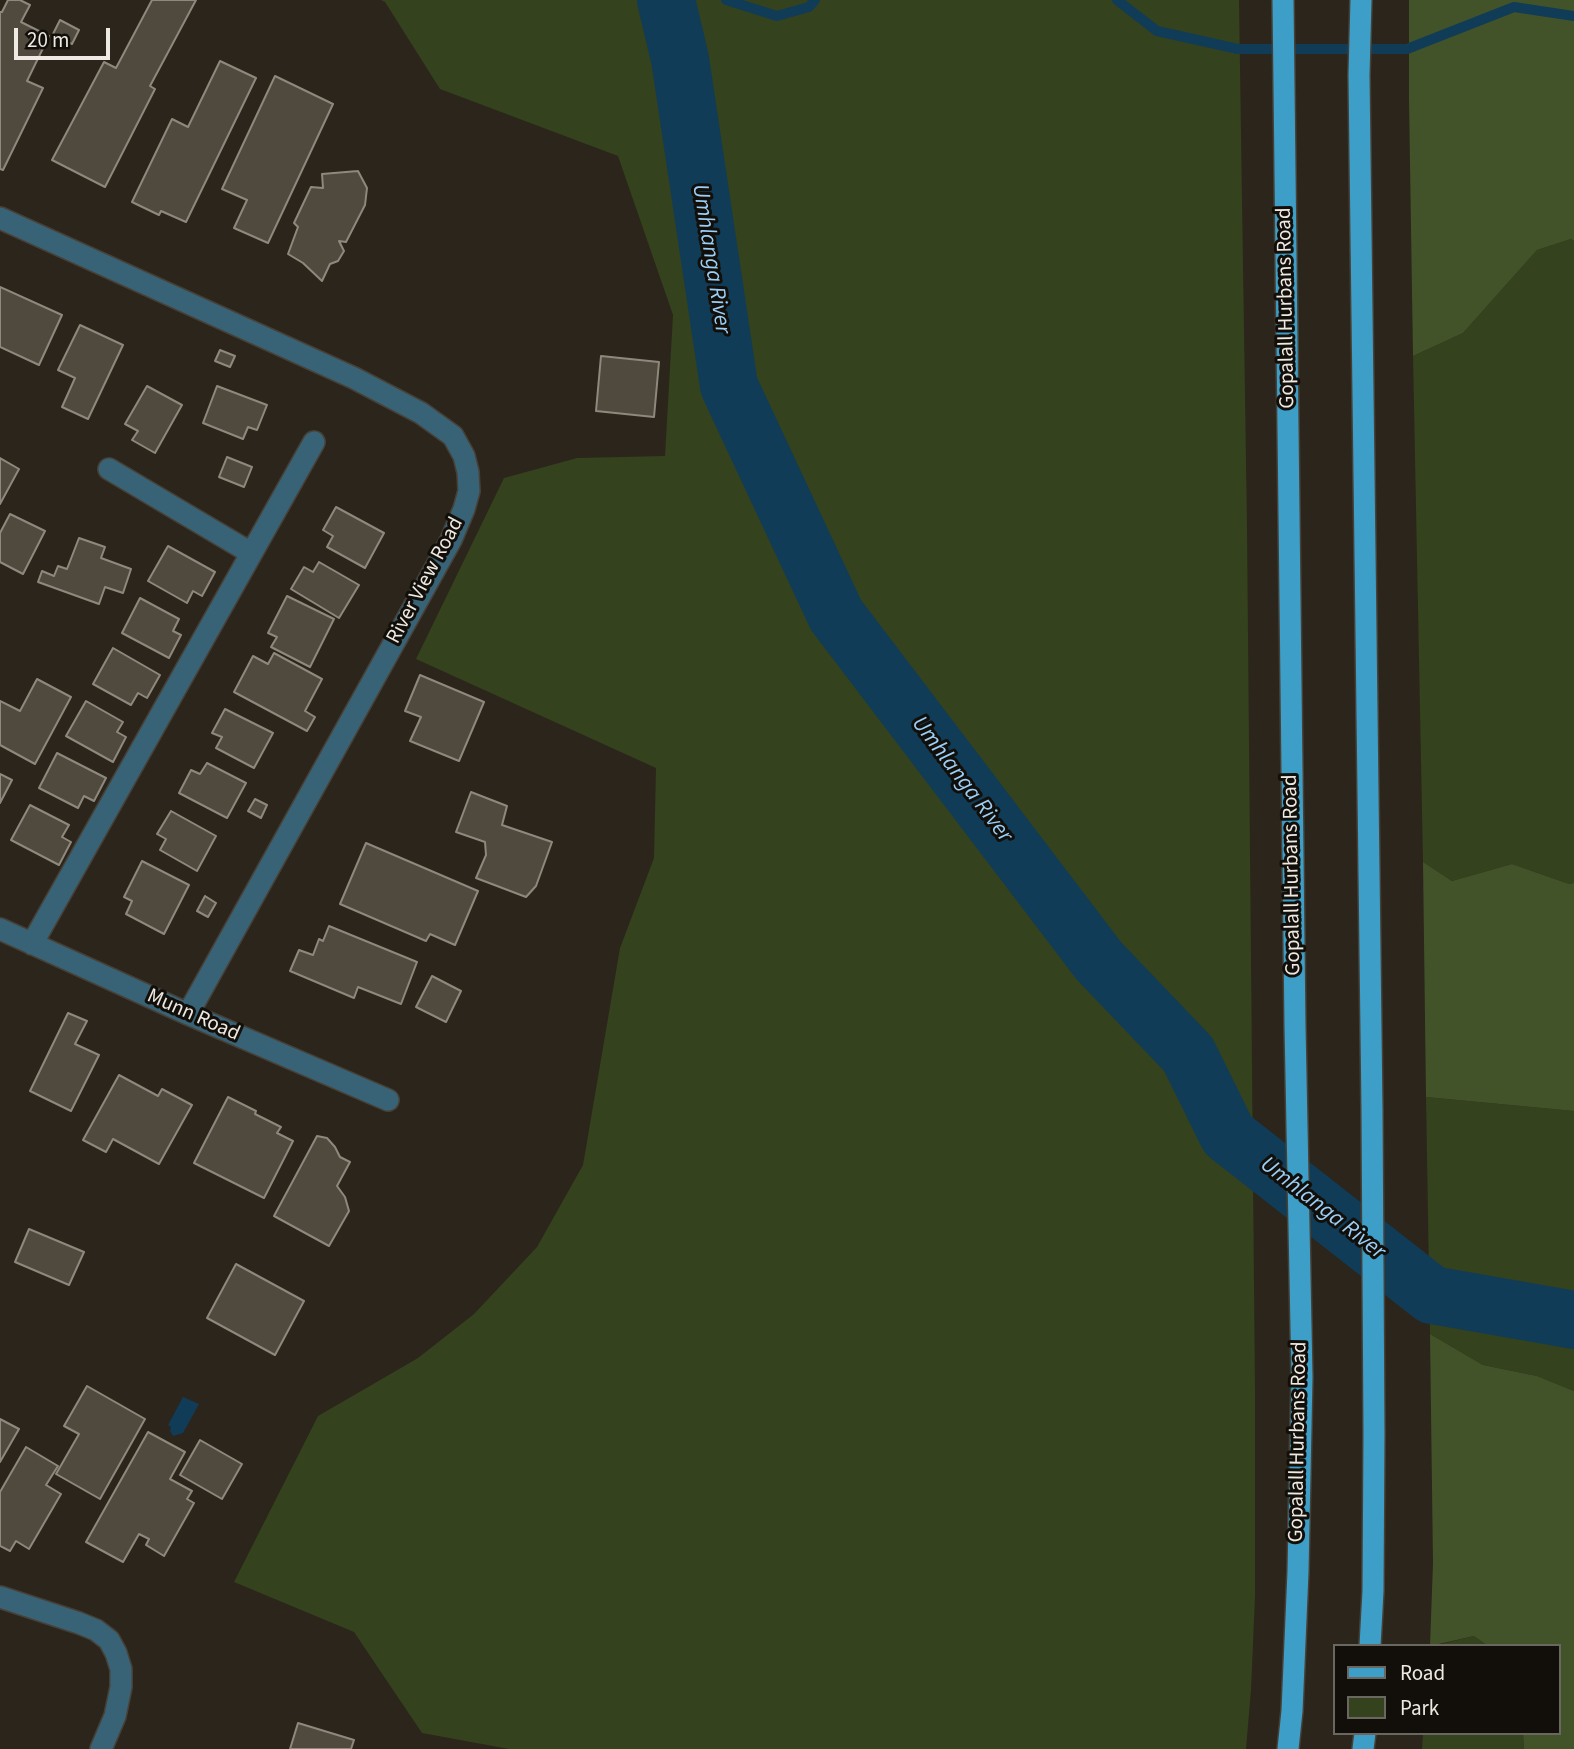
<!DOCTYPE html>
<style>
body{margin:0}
#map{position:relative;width:1574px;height:1749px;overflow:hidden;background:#2c251b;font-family:"Source Sans 3",sans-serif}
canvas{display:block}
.legend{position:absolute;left:1333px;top:1644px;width:228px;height:91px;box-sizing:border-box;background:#120f0a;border:2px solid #6a6660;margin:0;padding:9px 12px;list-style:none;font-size:21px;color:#eee9e2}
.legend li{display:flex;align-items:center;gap:14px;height:35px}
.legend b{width:35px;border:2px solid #6a6660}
.scale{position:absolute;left:14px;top:28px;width:96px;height:32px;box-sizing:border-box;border:4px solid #eee9e2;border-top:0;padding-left:9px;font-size:21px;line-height:24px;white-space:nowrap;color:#eee9e2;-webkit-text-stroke:5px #120f0a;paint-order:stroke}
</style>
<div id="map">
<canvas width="1574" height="1749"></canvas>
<ul class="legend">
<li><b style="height:9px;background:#3d9ec7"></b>Road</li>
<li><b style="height:19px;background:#34421d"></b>Park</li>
</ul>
<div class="scale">20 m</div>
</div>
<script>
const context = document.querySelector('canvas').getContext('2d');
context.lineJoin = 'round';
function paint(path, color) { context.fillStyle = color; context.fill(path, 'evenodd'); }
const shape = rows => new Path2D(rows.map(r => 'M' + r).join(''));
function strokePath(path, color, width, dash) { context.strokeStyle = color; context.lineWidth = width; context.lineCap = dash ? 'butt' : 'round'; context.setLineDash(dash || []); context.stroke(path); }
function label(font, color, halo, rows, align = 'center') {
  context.font = font + ' "Source Sans 3",sans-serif'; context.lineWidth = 6; context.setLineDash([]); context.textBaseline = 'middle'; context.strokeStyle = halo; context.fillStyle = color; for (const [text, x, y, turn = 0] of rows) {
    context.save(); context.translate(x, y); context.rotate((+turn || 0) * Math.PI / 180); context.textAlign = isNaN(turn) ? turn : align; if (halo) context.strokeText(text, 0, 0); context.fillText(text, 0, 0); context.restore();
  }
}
const green = shape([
 [381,0,1239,0,1247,527,1255,1390,1255,1597,1251,1690,1246,1749,509,1749,422,1733,354,1632,234,1582,318,1416,418,1358,474,1314,537,1247,583,1165,620,948,654,858,656,768,416,659,504,478,577,458,665,456,673,315,618,156,440,89,385,2],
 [1571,239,1574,241,1574,883,1569,884,1512,864,1452,881,1423,862,1413,356,1463,333,1537,250],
 [1426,1097,1574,1111,1574,1391,1537,1376,1483,1365,1430,1334],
 [1474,1636,1488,1646,1433,1646],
 [1423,1733,1523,1733,1524,1749,1422,1749]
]);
const forest = shape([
 [1409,0,1574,0,1574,241,1571,239,1537,250,1463,333,1413,356,1409,98],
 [1423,862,1452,881,1512,864,1569,884,1574,883,1574,1111,1426,1097],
 [1430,1334,1483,1365,1537,1376,1574,1391,1574,1749,1524,1749,1523,1733,1558,1733,1558,1646,1488,1646,1474,1636,1430,1646,1433,1563]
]);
const water = shape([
 [183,1397,199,1404,183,1433,173,1436,170,1431,171,1427,168,1425]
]);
const stream = shape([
 [726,0,777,16,809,7,815,0],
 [1117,0,1157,31,1238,49,1407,49,1514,7,1574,16]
]);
const river = shape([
 [666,0,680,59,729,386,836,615,1099,961,1188,1054,1228,1135,1432,1295,1574,1320]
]);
const building = shape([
 [8,0,20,0,30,5,21,22,49,36,27,81,43,88,3,170,0,169,0,12,2,12,8,0],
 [152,0,196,0,150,86,155,89,105,187,52,160,104,62,116,68,152,0],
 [60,20,79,30,72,44,53,34,60,20],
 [220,61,256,78,186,222,161,211,159,215,132,202,172,119,188,127,220,61],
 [275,76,333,104,268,243,234,228,247,200,222,189,275,76],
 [358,171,367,188,365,205,346,242,339,241,344,251,338,261,330,264,322,281,303,263,288,254,298,227,294,223,311,187,323,188,322,174,358,171],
 [0,287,62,315,39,365,0,347,0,287],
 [80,325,123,345,88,419,62,407,75,378,58,370,80,325],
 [220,350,235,356,230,367,215,361,220,350],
 [601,356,659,362,654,417,596,411,601,356],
 [147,386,182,405,155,453,132,440,138,431,125,424,147,386],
 [217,386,267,405,257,430,248,427,243,439,203,423,217,386],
 [227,457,252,467,244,487,219,477,227,457],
 [0,458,19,469,0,504,0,458],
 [336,507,384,533,365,568,327,547,333,536,323,530,336,507],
 [10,514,45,531,23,574,0,562,0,533,10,514],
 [79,538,105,547,101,558,131,569,123,593,105,587,99,604,38,582,42,571,54,576,58,566,67,569,79,538],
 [168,546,215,572,202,596,193,591,187,603,148,581,168,546],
 [319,562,359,585,339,618,291,589,304,567,313,572,319,562],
 [287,596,334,619,310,667,271,647,277,637,268,633,287,596],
 [140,598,179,619,173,631,181,635,169,658,122,633,140,598],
 [113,648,160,675,147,698,138,693,131,705,93,684,113,648],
 [274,653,322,679,305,711,315,717,307,731,234,692,253,656,268,664,274,653],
 [420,675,484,702,459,761,410,741,421,717,405,711,420,675],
 [37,679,71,697,35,764,0,745,0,701,20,711,37,679],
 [86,701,123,722,117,732,126,737,113,762,66,736,86,701],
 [225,709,273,733,254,768,216,748,222,737,212,733,225,709],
 [57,753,106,778,94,801,84,796,78,808,39,788,57,753],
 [207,763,246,783,227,818,179,793,191,770,200,774,207,763],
 [0,774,12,780,0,803,0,774],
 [471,792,507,806,502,825,552,842,536,886,526,897,476,878,486,855,485,842,456,832,471,792],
 [255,799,267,805,261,818,248,811,255,799],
 [30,805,69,825,62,837,71,842,59,865,11,840,30,805],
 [171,811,216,836,197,871,160,850,166,839,157,834,171,811],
 [366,843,478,891,455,945,430,934,426,941,340,904,366,843],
 [142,861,189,885,164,934,126,914,132,901,124,897,142,861],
 [205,896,216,903,208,917,197,911,205,896],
 [329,926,417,962,401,1004,358,987,354,998,290,971,299,950,313,955,319,939,323,941,329,926],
 [432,976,461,991,446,1022,416,1007,432,976],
 [68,1013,87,1021,75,1044,99,1055,71,1111,30,1091,68,1013],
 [119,1075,158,1096,162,1089,192,1105,159,1164,113,1139,106,1152,83,1140,119,1075],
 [228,1097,256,1111,255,1114,281,1127,277,1133,293,1141,264,1198,194,1163,228,1097],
 [317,1136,327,1138,335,1147,340,1157,350,1162,337,1186,345,1197,349,1211,329,1246,274,1216,317,1136],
 [29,1229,84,1252,69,1285,15,1262,29,1229],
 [236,1264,304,1301,275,1355,207,1318,236,1264],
 [87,1386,145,1419,100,1499,56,1474,79,1434,64,1426,87,1386],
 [0,1419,19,1429,0,1462,0,1419],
 [148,1432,185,1452,170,1479,192,1491,187,1499,194,1503,164,1556,146,1545,149,1539,139,1534,123,1562,86,1542,148,1432],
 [200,1440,242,1464,222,1499,180,1475,200,1440],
 [26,1447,58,1466,46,1485,61,1494,29,1549,16,1541,10,1551,0,1546,0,1492,26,1447],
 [298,1723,354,1740,351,1749,290,1749,298,1723]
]);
const street = shape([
 [0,218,354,378,421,413,453,436,464,456,468,472,469,491,464,509,451,540,188,1014],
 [109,469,251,553],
 [0,929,188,1014,388,1100],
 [32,944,314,442],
 [0,1597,79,1623,96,1630,109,1640,116,1653,121,1669,121,1687,115,1716,101,1749]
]);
const primary = shape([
 [1283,0,1295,1026,1302,1377,1298,1572,1292,1711,1288,1749],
 [1361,0,1359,75,1372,1109,1374,1434,1373,1591,1370,1646],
 [1363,1749,1365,1733]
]);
const streetNames = [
 ["Gopalall Hurbans Road",1287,308,-91],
 ["River View Road",426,581,-62],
 ["Gopalall Hurbans Road",1293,875,-91],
 ["Munn Road",193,1016,24],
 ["Gopalall Hurbans Road",1299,1442,-89]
];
const waterNames = [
 ["Umhlanga River",710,259,81],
 ["Umhlanga River",961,780,53],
 ["Umhlanga River",1322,1209,38]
];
paint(green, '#34421d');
paint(forest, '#435329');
paint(water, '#113c57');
strokePath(stream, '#113c57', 10);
strokePath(river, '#113c57', 58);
paint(building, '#50493e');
strokePath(building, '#8f887c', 2);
strokePath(street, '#474037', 24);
strokePath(primary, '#474037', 24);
strokePath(street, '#386376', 21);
strokePath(primary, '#3d9ec7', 21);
label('21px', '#eee9e2', '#120f0a', streetNames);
label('italic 23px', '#9bcff7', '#120f0a', waterNames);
</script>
